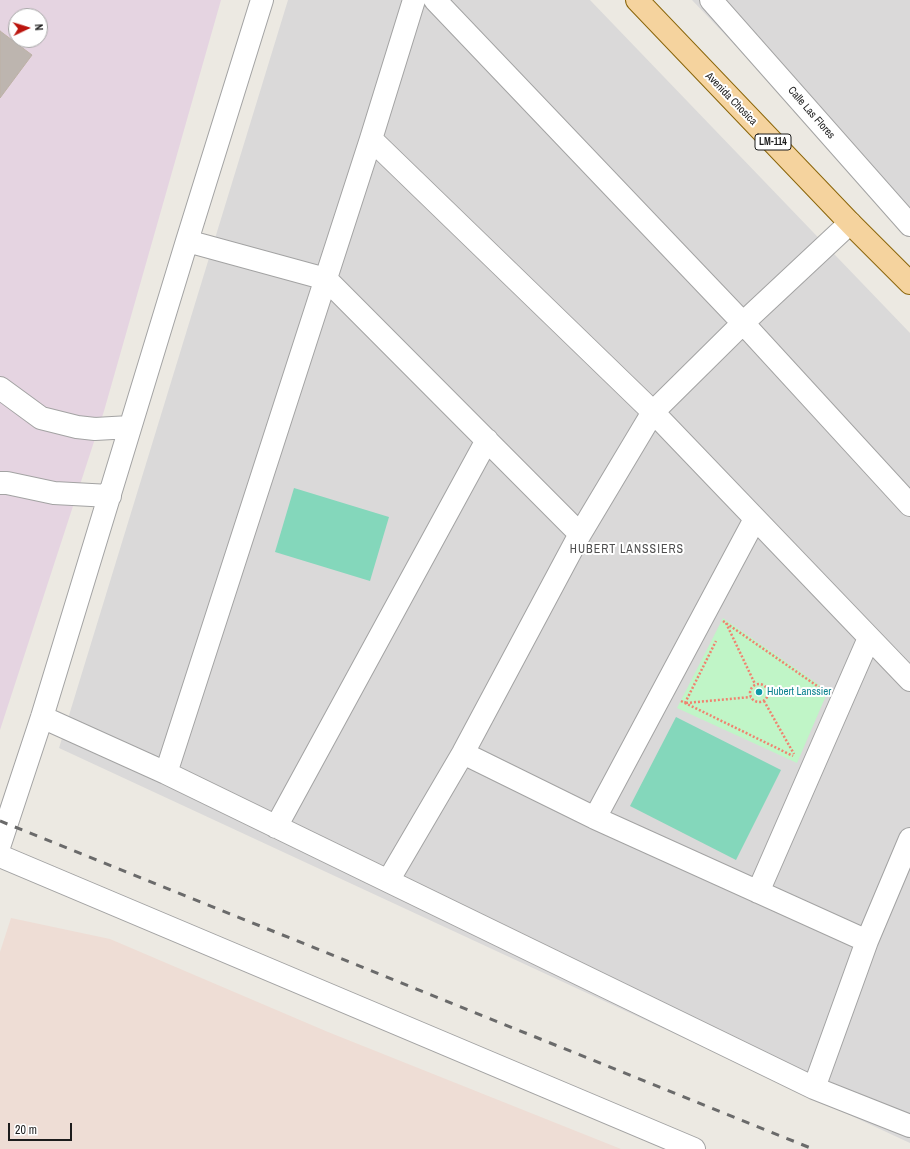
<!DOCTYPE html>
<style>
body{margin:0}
#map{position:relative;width:910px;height:1149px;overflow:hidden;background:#ece9e2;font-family:"Archivo Narrow",sans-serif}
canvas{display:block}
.north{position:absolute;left:8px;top:8px;width:40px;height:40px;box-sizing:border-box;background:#fff;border:1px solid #a4a4a4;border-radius:50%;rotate:86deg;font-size:11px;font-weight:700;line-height:16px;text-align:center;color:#1c1c1c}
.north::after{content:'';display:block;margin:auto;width:14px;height:18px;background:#bb140d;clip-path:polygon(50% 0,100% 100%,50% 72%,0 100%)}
.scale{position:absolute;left:8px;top:1123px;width:64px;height:18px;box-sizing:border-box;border:2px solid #1c1c1c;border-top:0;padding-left:5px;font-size:12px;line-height:14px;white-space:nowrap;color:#1c1c1c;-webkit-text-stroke:3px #fff;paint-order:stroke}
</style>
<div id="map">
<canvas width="910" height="1149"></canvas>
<div class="north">N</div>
<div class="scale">20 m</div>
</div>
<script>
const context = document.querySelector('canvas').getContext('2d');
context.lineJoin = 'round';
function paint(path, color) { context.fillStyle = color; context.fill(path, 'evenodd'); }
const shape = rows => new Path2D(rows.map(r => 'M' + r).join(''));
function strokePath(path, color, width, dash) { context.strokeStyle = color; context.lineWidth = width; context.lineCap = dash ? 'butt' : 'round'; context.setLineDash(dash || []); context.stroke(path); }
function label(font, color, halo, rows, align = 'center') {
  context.font = font + ' "Archivo Narrow",sans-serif'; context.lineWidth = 4; context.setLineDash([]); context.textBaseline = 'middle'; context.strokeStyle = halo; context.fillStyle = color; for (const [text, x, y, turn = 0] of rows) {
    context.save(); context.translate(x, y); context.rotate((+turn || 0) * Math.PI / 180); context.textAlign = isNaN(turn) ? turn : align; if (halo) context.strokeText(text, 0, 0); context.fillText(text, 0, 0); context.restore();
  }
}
const residential = shape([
 [288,0,590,0,910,333,910,1143,59,748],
 [692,0,910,0,910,229]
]);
const industrial = shape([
 [0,0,221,0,104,411,0,730],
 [16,16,40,16,40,40,16,40]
]);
const military = shape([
 [11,918,110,939,328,1032,621,1149,0,1149,0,952]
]);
const park = shape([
 [723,618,828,691,797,763,677,708]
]);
const pitch = shape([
 [294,488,389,517,370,581,275,552],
 [676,717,781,770,736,860,630,806]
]);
const building = shape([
 [0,31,32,55,0,98,0,31]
]);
const path = shape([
 [723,621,823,690],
 [726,623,755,684],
 '750 693a9 9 0 1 1 18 0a9 9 0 1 1-18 0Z',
 [769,693,822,692],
 [681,701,793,756],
 [764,701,794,754],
 [685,703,716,641],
 [686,703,751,697]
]);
const minor = shape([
 [435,0,743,323,910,505],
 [711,0,910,225],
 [371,139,653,412,910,680],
 [187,241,326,279,580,534],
 [0,388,41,418,77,427,95,429,130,427],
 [0,483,7,483,54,493,110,496],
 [42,717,166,773,814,1088,910,1126],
 [463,753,595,818,867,941],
 [166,773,371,139,414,0],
 [595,818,755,519],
 [276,827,487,440],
 [0,844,42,717,187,241,262,0],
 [0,856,694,1149],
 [388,881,463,753,580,534,653,412,743,323,850,223],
 [758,892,869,638],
 [814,1088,867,941,910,839]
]);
const major = shape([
 [637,0,850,223,910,283]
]);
const rail = shape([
 [0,821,813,1149]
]);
const markers = [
 [759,692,4,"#0f9aa8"]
];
const shields = [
 [773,142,36]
];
const shieldNames = [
 ["LM-114",773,142]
];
const streetNames = [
 ["Avenida Chosica",731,99,46],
 ["Calle Las Flores",811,113,49]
];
const cultureNames = [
 ["Hubert Lanssier",767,692]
];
const neighbourhoodNames = [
 ["HUBERT LANSSIERS",627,550]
];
paint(residential, '#dad9d9');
paint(industrial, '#e5d4e1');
paint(military, '#eeddd5');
paint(park, '#c0f5c7');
paint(pitch, '#84d7bb');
paint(building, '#bdb5af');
strokePath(building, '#bdb1a5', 1);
strokePath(minor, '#a3a3a3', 24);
strokePath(major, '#8a6509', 24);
strokePath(path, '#f0826f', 2.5, [2, 2]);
strokePath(minor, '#fff', 22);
strokePath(major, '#f5d39e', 22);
strokePath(rail, '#6a6a6a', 3, [8, 8]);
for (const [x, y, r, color] of markers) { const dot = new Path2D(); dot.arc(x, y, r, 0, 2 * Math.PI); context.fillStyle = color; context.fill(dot); strokePath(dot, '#fff', 1.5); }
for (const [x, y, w] of shields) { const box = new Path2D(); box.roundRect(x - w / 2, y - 8, w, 16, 3); context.fillStyle = '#fff'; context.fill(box); strokePath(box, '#1c1c1c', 1); }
label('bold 10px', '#1c1c1c', null, shieldNames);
label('11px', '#1c1c1c', '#fff', streetNames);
label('11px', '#0d838f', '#fff', cultureNames, 'left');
context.letterSpacing = '1px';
label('12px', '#4f4f4f', '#fff', neighbourhoodNames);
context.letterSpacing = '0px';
</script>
